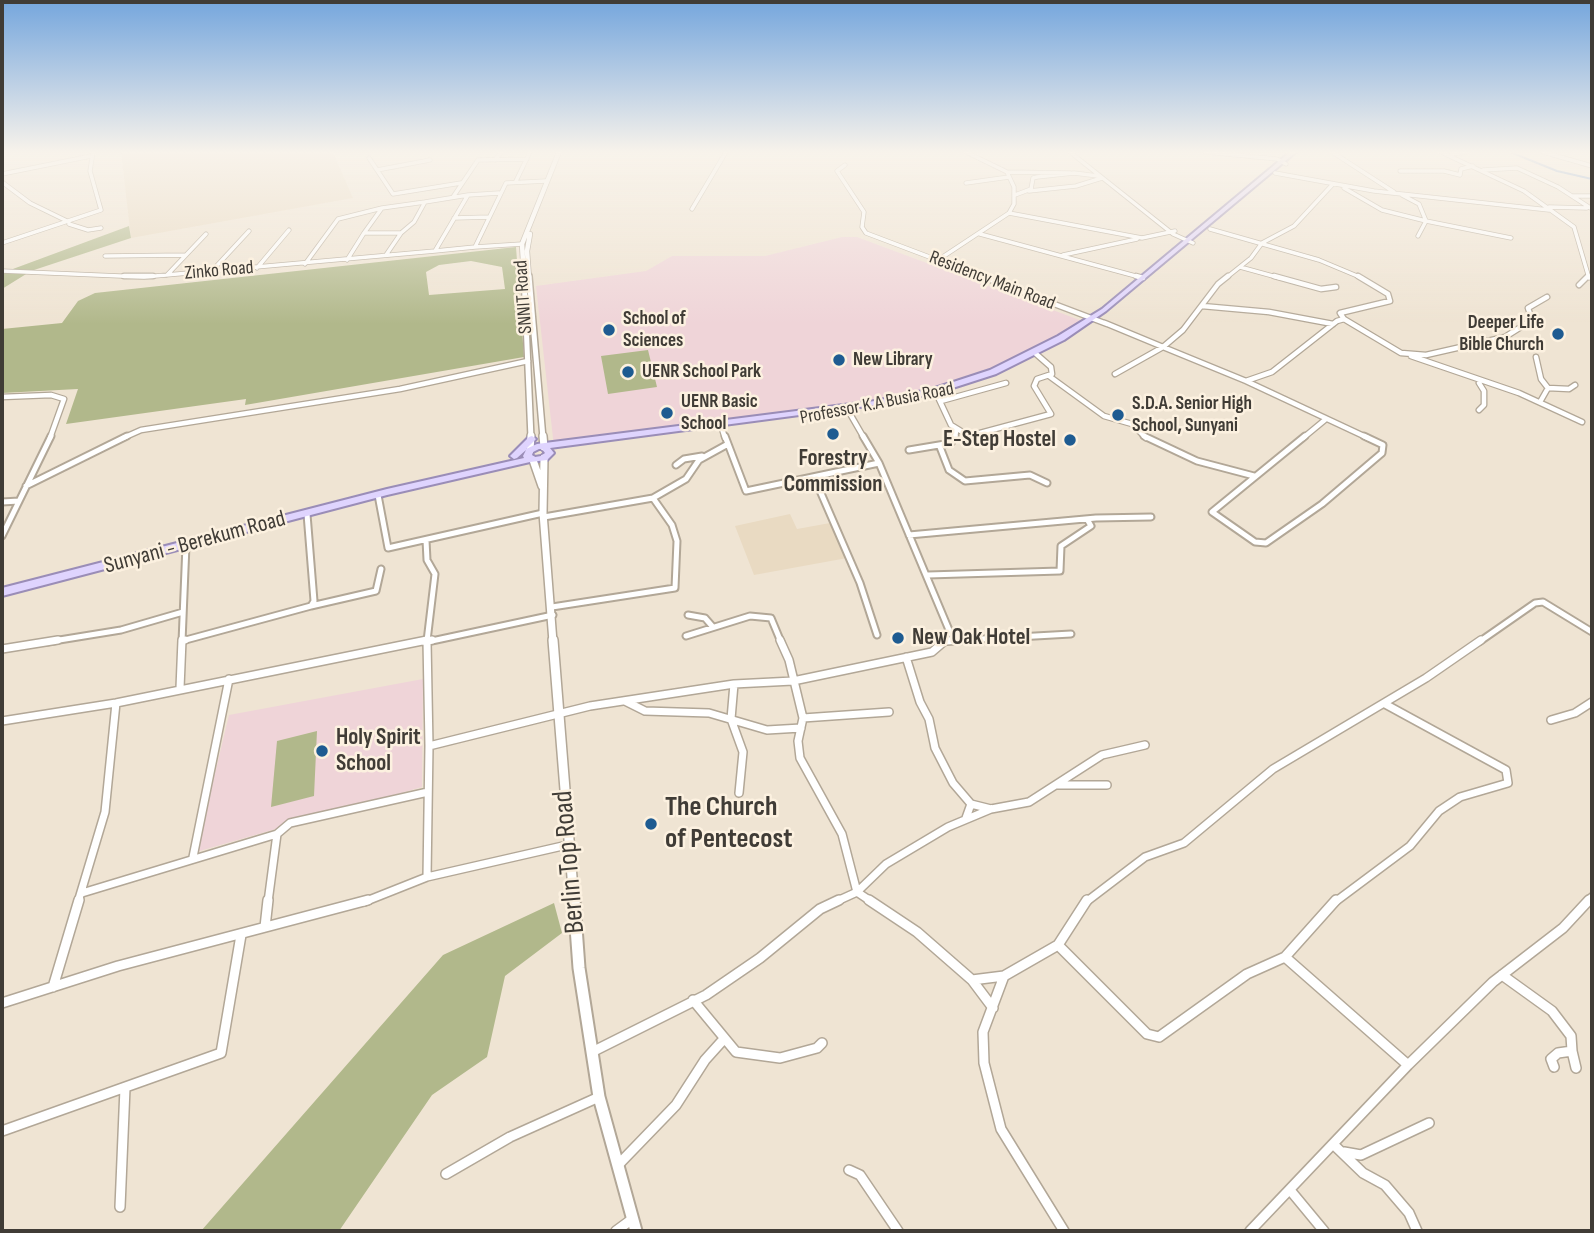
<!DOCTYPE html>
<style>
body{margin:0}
#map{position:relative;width:1594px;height:1233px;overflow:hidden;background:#efe4d3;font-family:"Sofia Sans Condensed",sans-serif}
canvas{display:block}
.frame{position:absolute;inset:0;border:4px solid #403c36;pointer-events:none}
</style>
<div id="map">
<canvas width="1594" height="1233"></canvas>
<div class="frame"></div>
</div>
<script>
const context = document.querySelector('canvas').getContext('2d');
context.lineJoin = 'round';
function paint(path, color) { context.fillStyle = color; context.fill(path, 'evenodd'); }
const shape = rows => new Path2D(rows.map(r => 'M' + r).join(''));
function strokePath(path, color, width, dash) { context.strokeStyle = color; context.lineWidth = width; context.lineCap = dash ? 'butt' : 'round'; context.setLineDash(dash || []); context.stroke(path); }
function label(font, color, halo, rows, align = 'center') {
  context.font = font + ' "Sofia Sans Condensed",sans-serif'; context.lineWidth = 5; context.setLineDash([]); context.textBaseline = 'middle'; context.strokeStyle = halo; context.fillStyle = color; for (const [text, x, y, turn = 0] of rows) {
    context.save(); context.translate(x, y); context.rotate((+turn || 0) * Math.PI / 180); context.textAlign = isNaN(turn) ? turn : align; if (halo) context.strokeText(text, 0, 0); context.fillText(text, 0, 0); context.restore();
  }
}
const built = shape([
 [121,152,333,152,353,198,131,238],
 [790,514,797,529,830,523,847,558,754,575,735,526]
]);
const education = shape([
 [842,237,857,237,1085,322,1015,361,968,381,885,400,554,447,536,286,646,271,672,256,765,256],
 [423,679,422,787,196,852,229,715]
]);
const green = shape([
 [129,226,131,238,31,271,2,289,2,273],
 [516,247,524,357,245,405,246,399,66,424,78,389,2,393,2,329,62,323,78,301,95,293],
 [471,261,502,267,505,289,429,295,426,272,439,265],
 [648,350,657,387,608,394,601,356],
 [317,731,314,796,271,807,277,741],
 [554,903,562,933,505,976,487,1057,432,1095,339,1231,201,1231,443,955]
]);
const stream = shape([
 [1510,152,1557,171,1592,179]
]);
const minorFar4 = shape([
 [966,152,1007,172,1070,173],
 [1070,152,1173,234,1193,243],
 [1205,152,1277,159,1286,164],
 [1332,152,1394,192],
 [1441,152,1524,191,1574,227,1589,278],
 [1543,152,1592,166],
 [1452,154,1467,152],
 [369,158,393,194,461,183],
 [495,160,501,152],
 [845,165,837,171,864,212,862,227,866,233,985,278],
 [377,170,430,160],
 [1483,170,1517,168,1558,187,1592,209],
 [1400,171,1444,171,1460,175,1461,169,1473,166],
 [1275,173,1374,191,1549,210],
 [2,174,91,156],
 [516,181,530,152],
 [2,182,30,203,69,222],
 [966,183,1009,177],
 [1344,188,1382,210,1426,221,1418,236],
 [1029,191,1076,186,1102,178],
 [1015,195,1031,189,1033,178,1037,177,1074,173,1098,176],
 [1402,195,1419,204,1426,221,1511,238],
 [1573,196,1592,196],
 [453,197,478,160,527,159],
 [1549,207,1587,208],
 [692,209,726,152],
 [1009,213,1142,238,1175,231],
 [454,218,489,217],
 [69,224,88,230,101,228],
 [1210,229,1319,260,1362,278],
 [364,233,382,208,425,202],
 [980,234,1143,278],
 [2,243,101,210,90,171,93,152],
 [522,244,475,247,506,183,546,181],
 [475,247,435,251,468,195,499,193],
 [386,255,401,233,414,222,425,202,468,195],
 [1063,255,1137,239],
 [105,256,186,255],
 [347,260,364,233,401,233],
 [938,260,1009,213,1014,204,1014,187,1007,172],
 [305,264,338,219,382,208],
 [1240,267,1280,278],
 [257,268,289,230],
 [2,271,144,277,435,251],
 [211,272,249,231],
 [167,275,206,234],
 [1226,278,1251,258,1262,243,1294,226,1333,184]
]);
const minorFar3 = shape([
 [124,276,153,276],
 [980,276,1107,324],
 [1136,276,1143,278],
 [1274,276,1321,289,1336,287],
 [1579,285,1588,276],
 [1202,306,1269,312,1333,324],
 [1344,319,1401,353,1426,355,1505,337,1532,320,1528,308,1547,297],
 [1105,323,1163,347,1183,330,1218,284,1228,276],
 [1411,356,1519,393,1582,422],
 [1536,357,1541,379,1548,388],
 [1115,374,1163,347,1246,381,1272,372,1337,321,1344,319,1340,313,1390,301,1388,294,1358,276],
 [1049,376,1104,416,1132,424,1146,438],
 [1246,381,1368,438],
 [1479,383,1484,391,1484,405,1479,410],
 [937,395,951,425,969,436,1051,414,1034,386,1037,379,1052,374,1051,367,1035,353],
 [2,397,51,395,64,399,50,438],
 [941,401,1006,383],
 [1540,402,1548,388,1569,389,1575,385],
 [849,412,864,438],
 [722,429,725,438],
 [123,438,141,430,400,389,528,361],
 [955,438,956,431],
 [1303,438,1326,419]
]);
const minorFar2 = shape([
 [725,436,746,491,879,463],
 [863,436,879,463,949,630,945,642],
 [1144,436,1197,461,1254,476],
 [1305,436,1212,512,1255,542,1266,543,1322,504,1382,453,1383,445,1364,436],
 [940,447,949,470,965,481,1030,475,1047,483],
 [909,450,951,443,955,436],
 [676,465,684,459,702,456],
 [814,477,860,583,877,635],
 [26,486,127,436],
 [378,495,388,548,543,513],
 [653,498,686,479,699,460,728,444],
 [2,502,19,501],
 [544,517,653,498,672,525,677,541,675,588,552,607],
 [909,535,1096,518,1151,517],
 [2,536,51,436],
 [928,575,1060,571,1061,546,1091,526,1087,519],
 [311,606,376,591,381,569],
 [688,615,705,618,712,626],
 [686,636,750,616,771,618,781,642],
 [182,641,311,606,314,601,307,514],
 [946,641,1071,634],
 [47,642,121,630,183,612],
 [182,642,186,545],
 [423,642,427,641,435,574,427,560,426,540],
 [427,642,553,615],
 [1479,642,1535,603,1543,602,1592,632]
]);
const minorFar1 = shape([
 [432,640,427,641,429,746,590,706,734,684,793,681,932,652,946,640],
 [780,640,789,660,803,718,798,741,800,758,842,834,857,892,872,902],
 [182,641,185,640],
 [946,641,963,640],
 [2,649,58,640],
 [906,657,920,702,929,719,935,748,953,783,971,804,966,818],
 [734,684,731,719,743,752,739,793],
 [180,688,182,640],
 [625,701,645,711,709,713,767,730,801,728],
 [803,718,889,712],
 [1551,720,1575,713,1592,702],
 [2,721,116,703,427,640],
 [1058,785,1107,785],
 [971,804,991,809,1029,802,1102,755,1145,745],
 [193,857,229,679],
 [427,877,567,845],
 [82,893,277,834,290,823,428,792],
 [78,902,105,812,116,703],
 [268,902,277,834],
 [364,902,427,877,429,746],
 [835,902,857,892,886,864,948,827,991,809],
 [1086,902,1145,857,1184,843,1273,769,1426,678,1481,640],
 [1335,902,1410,846,1439,811,1460,797,1508,783,1506,770,1385,704],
 [1587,902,1592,897]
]);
const minor = shape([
 [869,900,917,932,972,980,993,1008],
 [265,927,268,900],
 [1058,945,1147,1034,1159,1037,1247,974,1285,957,1336,900],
 [1285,957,1408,1065],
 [1502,975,1552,1011,1571,1036,1572,1051,1558,1053,1551,1059,1554,1067],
 [1004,976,983,1032,984,1063,1001,1129,1064,1231],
 [972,980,1004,976,1058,945,1087,900],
 [53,987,79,900],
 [693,1000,736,1052,780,1058,817,1048,822,1043],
 [2,1003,118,966,368,900],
 [1572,1051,1576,1068],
 [592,1052,706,995,760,958,820,909,839,900],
 [2,1131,221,1053,241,935],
 [1334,1145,1363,1173,1385,1185,1409,1213,1417,1231],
 [1344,1152,1361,1155,1429,1123],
 [619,1164,676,1105,705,1060,723,1040],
 [849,1170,860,1175,898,1231],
 [446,1174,510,1137,599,1097],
 [1290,1190,1324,1231],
 [120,1207,125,1088],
 [616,1231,631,1220],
 [1250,1231,1408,1065,1493,982,1563,928,1589,900]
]);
const tertiaryFar4 = shape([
 [524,278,522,244,559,152],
 [529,278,527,251,530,234]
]);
const tertiaryFar3 = shape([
 [524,276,531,438],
 [529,276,543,438]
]);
const tertiaryFar2 = shape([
 [543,436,544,447],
 [530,450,531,436],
 [544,458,543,513,553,642],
 [533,460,542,486]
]);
const tertiaryFar1 = shape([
 [553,640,574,902]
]);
const tertiary = shape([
 [574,900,579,968,599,1097,636,1231]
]);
const primary = shape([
 [1290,152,1296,152,1106,311,1064,340,996,374,937,393,875,405,550,448,554,453,547,460,530,462,387,495,2,596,2,588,387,489,524,458,523,456,526,450,517,458,514,459,510,456,529,437,532,436,536,439,526,449,537,444,875,401,932,389,990,370,1058,336,1102,309,1290,152],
 [539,449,542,449,545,453,541,456,535,457,532,455,533,452,539,449]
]);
const markers = [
 [609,330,7,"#1e5b91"],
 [1558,334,7,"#1e5b91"],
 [839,360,7,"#1e5b91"],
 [628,372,7,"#1e5b91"],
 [667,413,7,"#1e5b91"],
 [1118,415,7,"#1e5b91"],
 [833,434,7,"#1e5b91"],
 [1070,440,7,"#1e5b91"],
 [898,638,7,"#1e5b91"],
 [322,751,7,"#1e5b91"],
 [651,824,7,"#1e5b91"]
];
const farStreetnames = [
 ["Zinko Road",219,271,-5],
 ["Residency Main Road",992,281,21],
 ["SNNIT Road",524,297,-94],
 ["Professor K.A Busia Road",877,404,-11]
];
const farPoinames = [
 ["School of",623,319],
 ["Sciences",623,341],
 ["Deeper Life",1544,323,"right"],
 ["Bible Church",1544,345,"right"],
 ["New Library",853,360],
 ["UENR School Park",642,372],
 ["UENR Basic",681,402],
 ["School",681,424],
 ["S.D.A. Senior High",1132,404],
 ["School, Sunyani",1132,426]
];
const poiNames = [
 ["E-Step Hostel",1056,440,"right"],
 ["Forestry",833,459,"center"],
 ["Commission",833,485,"center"],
 ["New Oak Hotel",912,638],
 ["Holy Spirit",336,738],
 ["School",336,764]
];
const streetNames = [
 ["Sunyani - Berekum Road",195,543,-15]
];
const nearPoinames = [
 ["The Church",665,808],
 ["of Pentecost",665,840]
];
const nearStreetnames = [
 ["Berlin Top Road",570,862,-95]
];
paint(built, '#e9dac2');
paint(education, '#efd4d8');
paint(green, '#b1b88b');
strokePath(stream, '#6992cd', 2);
strokePath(minorFar4, '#b2a797', 5);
strokePath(minorFar3, '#b2a797', 7);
strokePath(minorFar2, '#b2a797', 9);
strokePath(minorFar1, '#b2a797', 10);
strokePath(minor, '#b2a797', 12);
strokePath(tertiaryFar4, '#b2a797', 6);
strokePath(tertiaryFar3, '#b2a797', 8);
strokePath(tertiaryFar2, '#b2a797', 10);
strokePath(tertiaryFar1, '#b2a797', 12);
strokePath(tertiary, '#b2a797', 15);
strokePath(primary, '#9a8db7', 4);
strokePath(minorFar4, '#fff', 3.5);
strokePath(minorFar3, '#fff', 4.5);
strokePath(minorFar2, '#fff', 5);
strokePath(minorFar1, '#fff', 7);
strokePath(minor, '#fff', 9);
strokePath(tertiaryFar4, '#fff', 4.5);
strokePath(tertiaryFar3, '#fff', 5);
strokePath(tertiaryFar2, '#fff', 7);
strokePath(tertiaryFar1, '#fff', 9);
strokePath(tertiary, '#fff', 11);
paint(primary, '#dfd4fe');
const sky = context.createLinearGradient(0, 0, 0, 324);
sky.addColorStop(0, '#75a6dd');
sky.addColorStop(0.47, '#f8f3eb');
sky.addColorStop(1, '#f8f3eb00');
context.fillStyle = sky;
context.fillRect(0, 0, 1594, 324);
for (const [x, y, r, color] of markers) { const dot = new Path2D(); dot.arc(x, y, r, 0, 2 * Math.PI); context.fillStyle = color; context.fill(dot); strokePath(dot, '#fcf1e0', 2.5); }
label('19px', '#403c36', '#fcf1e0', farStreetnames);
label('bold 19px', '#403c36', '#fcf1e0', farPoinames, 'left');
label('bold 23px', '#403c36', '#fcf1e0', poiNames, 'left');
label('23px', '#403c36', '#fcf1e0', streetNames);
label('bold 28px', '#403c36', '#fcf1e0', nearPoinames, 'left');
label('28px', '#403c36', '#fcf1e0', nearStreetnames);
</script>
